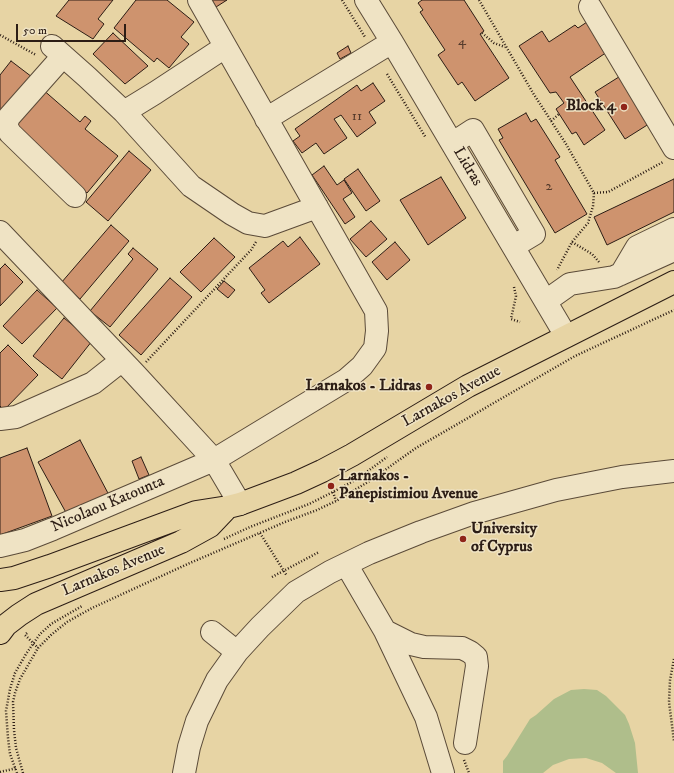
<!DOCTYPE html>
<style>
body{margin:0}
#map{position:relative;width:674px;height:773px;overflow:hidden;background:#e7d4a4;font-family:"IM FELL DW Pica",serif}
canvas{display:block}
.scale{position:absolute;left:16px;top:24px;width:110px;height:18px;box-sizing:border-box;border:2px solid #2c1d15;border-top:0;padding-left:5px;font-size:12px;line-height:14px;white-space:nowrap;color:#2c1d15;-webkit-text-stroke:3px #efe3c4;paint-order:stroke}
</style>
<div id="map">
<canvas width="674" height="773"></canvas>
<div class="scale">50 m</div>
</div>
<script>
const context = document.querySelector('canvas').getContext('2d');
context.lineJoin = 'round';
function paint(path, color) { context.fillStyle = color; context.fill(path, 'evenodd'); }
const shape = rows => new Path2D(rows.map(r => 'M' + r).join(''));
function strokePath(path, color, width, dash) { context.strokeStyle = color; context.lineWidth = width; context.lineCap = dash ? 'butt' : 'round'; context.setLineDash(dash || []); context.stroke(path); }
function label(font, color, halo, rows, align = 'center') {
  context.font = font + ' "IM FELL DW Pica",serif'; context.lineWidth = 3; context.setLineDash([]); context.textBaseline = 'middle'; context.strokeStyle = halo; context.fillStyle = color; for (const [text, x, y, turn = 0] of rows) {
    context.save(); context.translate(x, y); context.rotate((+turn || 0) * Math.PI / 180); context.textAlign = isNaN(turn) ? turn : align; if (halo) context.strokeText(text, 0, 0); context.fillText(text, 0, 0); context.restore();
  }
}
const green = shape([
 [584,689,597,690,606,696,625,715,629,724,635,743,638,773,616,773,602,763,586,758,569,759,553,765,543,773,503,773,503,761,507,756,530,719,536,715,554,699,571,690]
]);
const building = shape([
 [69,0,113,0,98,19,104,24,93,39,56,16,69,0],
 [136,0,167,0,194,22,181,37,189,44,169,68,157,58,154,62,114,28,136,0],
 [212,0,227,0,216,7,212,0],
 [422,0,464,0,484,31,480,34,509,78,475,101,462,82,458,85,438,55,445,50,420,12,423,10,418,3,422,0],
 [590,20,610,50,570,77,605,130,584,145,576,132,572,134,556,109,564,103,556,92,550,93,519,46,542,31,549,42,575,25,578,28,590,20],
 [113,33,148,66,125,84,93,54,113,33],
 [348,46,351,53,340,59,337,53,348,46],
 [11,61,32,77,0,116,0,75,11,61],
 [622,75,652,122,625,139,595,92,622,75],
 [373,83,385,101,369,112,376,123,357,137,341,115,334,119,347,138,324,154,316,143,302,153,293,141,300,136,295,129,357,85,361,91,373,83],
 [41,88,80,122,85,116,91,121,85,129,118,156,87,193,9,126,41,88],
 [526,113,531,122,536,119,560,157,555,160,587,214,555,233,499,140,503,138,498,129,526,113],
 [129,151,151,170,108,221,86,202,129,151],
 [324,166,337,185,344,180,352,193,343,199,355,217,345,224,312,175,324,166],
 [358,169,380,201,366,211,344,179,358,169],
 [441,177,466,218,428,245,400,200,441,177],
 [674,179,674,212,607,245,594,217,674,179],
 [371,221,387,239,366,257,350,239,371,221],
 [111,225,129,241,80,299,61,283,111,225],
 [300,237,320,264,269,303,261,293,265,290,249,268,283,241,288,247,300,237],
 [214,238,235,257,201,292,180,272,214,238],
 [395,242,410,260,387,280,372,262,395,242],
 [133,248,158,269,110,327,90,311,133,259,128,254,133,248],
 [5,264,23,282,0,306,0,269,5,264],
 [170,278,192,297,141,355,119,335,170,278],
 [224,281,235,290,228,298,217,289,224,281],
 [37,290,57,308,22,344,3,326,37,290],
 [64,318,92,341,62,379,33,356,64,318],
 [8,345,38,375,4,410,0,406,0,353,8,345],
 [80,440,110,497,69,518,38,462,80,440],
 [27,448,52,516,0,535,0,458,27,448],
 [141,457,149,475,139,479,132,461,141,457]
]);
const path = shape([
 [342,0,365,37],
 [479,0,533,93,566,144,594,193,593,206,588,223,572,242,557,270],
 [482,33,494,43,505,47],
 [0,35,36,55],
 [387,74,426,138],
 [551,121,559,114],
 [594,193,608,192,663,162],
 [572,242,592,254,599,262],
 [514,287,516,296,511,319,520,322],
 [146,362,251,250,256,242],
 [333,492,336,501],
 [260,533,287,576],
 [224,539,250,527,309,504,333,492,357,479,387,457],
 [272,577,319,552],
 [27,633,25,635,38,648],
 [674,659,670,680,669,702,674,741],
 [464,760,469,773],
 [0,772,17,768],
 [17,773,10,754,8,738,6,711,10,689,15,673,26,654,40,634,51,624,82,606],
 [23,773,16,748,14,730,13,702,15,693,20,679,38,648,51,635,67,622,92,608,190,563,285,522,317,510,336,501,368,482,416,448,575,356,674,310]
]);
const minor = shape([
 [366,0,392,42,566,336],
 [590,7,674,148],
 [52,46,87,77,124,112,191,186,232,214,248,223,265,226,317,207],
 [63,56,9,117,6,125,10,133,75,196],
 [124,112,155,93,225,47],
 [266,119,392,42],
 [453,143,473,130,534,234,514,246],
 [0,232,135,374,214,460,240,504],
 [621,274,637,247,674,229],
 [546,301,570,284,614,277,674,250],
 [0,419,16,417,93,383,121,361],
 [0,546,25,540,53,529,214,460,346,380,362,366,375,348,377,331,376,311,199,0],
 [346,564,385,631,426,717,443,773],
 [385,631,411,644,424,647,462,648,470,652,476,657,477,666,465,743],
 [212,632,237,652],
 [184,773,189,747,197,721,217,680,237,652,260,627,296,592,330,572,369,553,421,532,474,513,556,490,622,477,674,471]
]);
const major = shape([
 [0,580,14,578,50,566,196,512,228,507,240,504,296,483,322,471,352,455,468,386,674,282],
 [0,633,6,625,19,615,36,604,181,542,210,526,228,507]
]);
const markers = [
 [624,107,4,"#8f2418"],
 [429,387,4,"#8f2418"],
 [331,486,4,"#8f2418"],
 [463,539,4,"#8f2418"]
];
const numberNames = [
 ["4",462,42],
 ["11",357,117],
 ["2",549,187]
];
const poiNames = [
 ["Block 4",616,107],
 ["Larnakos - Lidras",421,387],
 ["Larnakos -",339,477,"left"],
 ["Panepistimiou Avenue",339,495,"left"],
 ["University",471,530,"left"],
 ["of Cyprus",471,548,"left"]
];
const streetNames = [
 ["Lidras",467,167,59],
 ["Larnakos Avenue",452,397,-29],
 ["Nicolaou Katounta",108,505,-23],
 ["Larnakos Avenue",114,571,-23]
];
paint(green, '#afbe8b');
paint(building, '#ce936e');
strokePath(building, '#2c1d15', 1);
strokePath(minor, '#5b4b39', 24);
strokePath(major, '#2c1d15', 24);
strokePath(path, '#2c1d15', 2.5, [1, 2]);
strokePath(minor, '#efe3c4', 22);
strokePath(major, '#e7d4a4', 22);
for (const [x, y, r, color] of markers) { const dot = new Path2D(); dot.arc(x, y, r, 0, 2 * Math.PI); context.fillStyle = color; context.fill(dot); strokePath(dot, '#efe3c4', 1.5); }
label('14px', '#543a2b', null, numberNames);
label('bold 16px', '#2c1d15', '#efe3c4', poiNames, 'right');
label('16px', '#2c1d15', '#efe3c4', streetNames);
</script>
